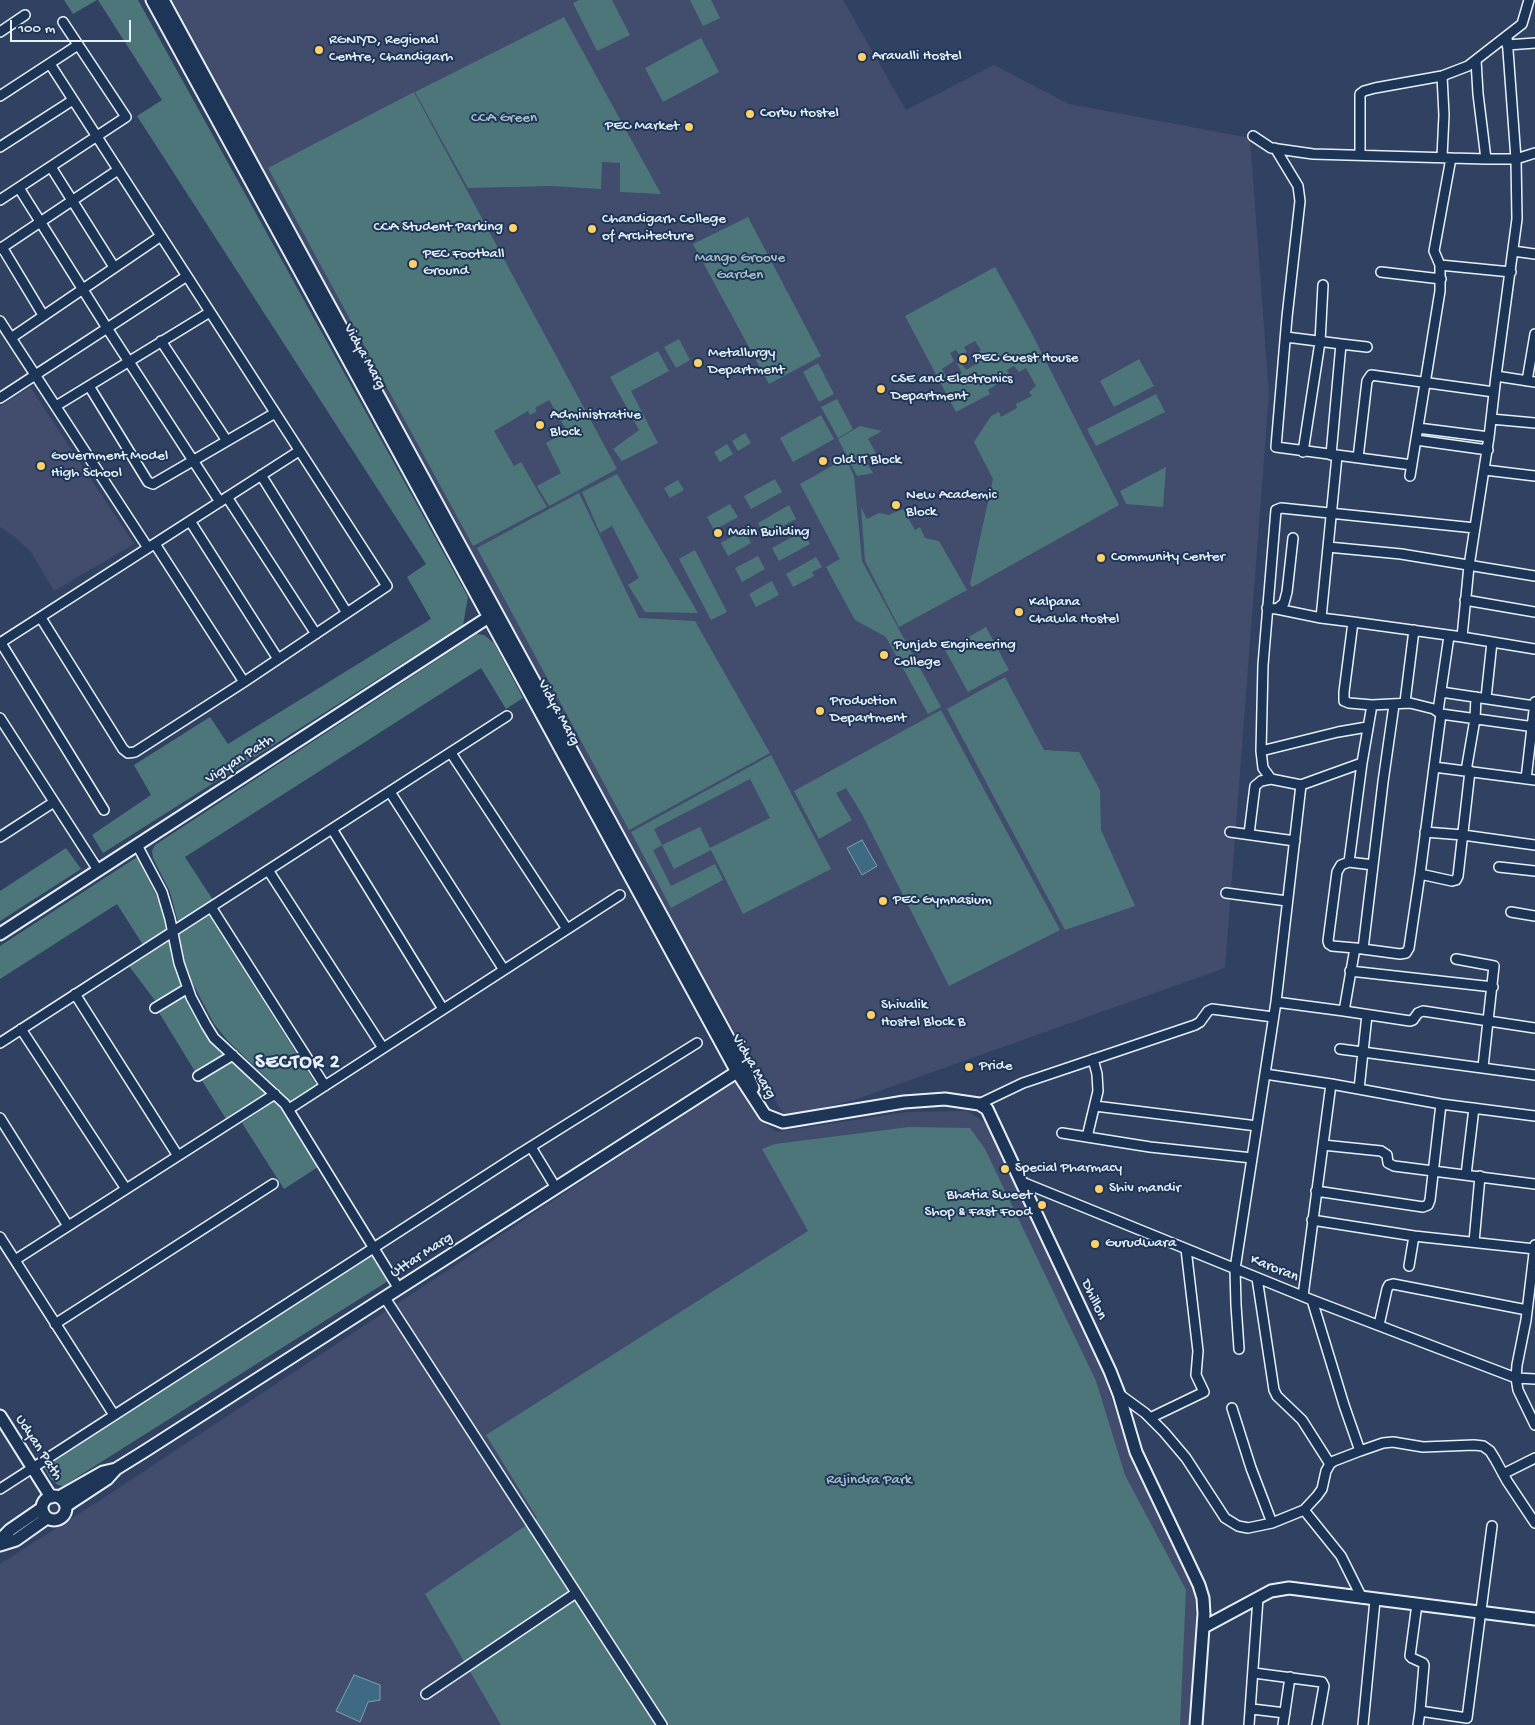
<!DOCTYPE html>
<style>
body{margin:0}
#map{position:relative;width:1535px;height:1725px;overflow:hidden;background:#314162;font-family:"Gochi Hand",sans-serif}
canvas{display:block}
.scale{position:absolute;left:10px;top:20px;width:121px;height:22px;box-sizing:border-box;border:2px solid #e8f1f8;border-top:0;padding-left:6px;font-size:15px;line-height:18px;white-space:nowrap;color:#e8f1f8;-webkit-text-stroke:4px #1d3557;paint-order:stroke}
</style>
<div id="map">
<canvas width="1535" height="1725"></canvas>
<div class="scale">100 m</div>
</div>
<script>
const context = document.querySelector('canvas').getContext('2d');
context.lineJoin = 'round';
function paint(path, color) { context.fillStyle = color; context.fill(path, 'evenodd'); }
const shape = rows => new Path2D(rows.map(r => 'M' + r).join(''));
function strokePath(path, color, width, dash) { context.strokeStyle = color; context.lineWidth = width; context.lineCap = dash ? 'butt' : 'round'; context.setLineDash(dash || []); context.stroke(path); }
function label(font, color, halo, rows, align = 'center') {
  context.font = font + ' "Gochi Hand",sans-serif'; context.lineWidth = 4; context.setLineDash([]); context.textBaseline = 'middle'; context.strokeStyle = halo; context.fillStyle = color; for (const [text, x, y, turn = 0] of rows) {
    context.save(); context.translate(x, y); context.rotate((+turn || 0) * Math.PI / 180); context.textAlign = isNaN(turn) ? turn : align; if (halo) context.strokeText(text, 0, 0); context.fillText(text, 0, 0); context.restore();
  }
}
const built = shape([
 [172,0,843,0,906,110,994,65,1069,104,1250,138,1269,394,1225,968,854,1100,785,1117,619,837,464,553],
 [30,387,134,544,54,591,31,552,16,538,0,527,0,406],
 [734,1081,759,1120,777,1132,907,1112,967,1111,986,1123,1102,1369,1131,1459,1194,1585,1196,1621,1189,1725,0,1725,0,1564,102,1499]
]);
const green = shape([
 [64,0,97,0,73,14],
 [98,0,138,0,468,597,463,625,103,853,92,835,151,795,134,765,210,717,228,744,431,619,407,577,426,564,137,116,162,100],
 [579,0,612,0,630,35,597,51,573,3],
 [690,0,711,0,720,18,703,26],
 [564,17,661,194,620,192,620,163,602,162,601,189,551,186,468,188,415,92],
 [701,38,719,72,663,102,645,68],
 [414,92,617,469,549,506,537,486,561,473,546,443,567,431,549,400,535,408,537,411,530,415,528,411,494,431,514,466,521,462,547,507,473,546,268,168],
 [748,217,821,356,769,384,693,244],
 [995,267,1029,328,1119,505,972,587,970,584,993,479,974,442,991,416,999,412,1001,417,1017,408,1016,404,1032,396,1029,392,1036,386,1026,368,1019,372,1014,366,1007,370,1009,374,995,382,996,385,988,390,990,394,956,412,905,316],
 [975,341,981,350,972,356,976,364,966,370,961,362,957,364,962,373,949,380,942,369,954,361,950,353,956,350,960,356,967,352,964,347],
 [679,339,690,360,676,368,664,347],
 [658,351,669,371,631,391,658,443,622,461,613,449,639,430,610,377],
 [1139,359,1154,386,1114,407,1100,381],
 [818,363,834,394,819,402,803,372],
 [1156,394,1165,412,1096,446,1087,429],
 [837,399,853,429,838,438,821,407],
 [821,415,834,439,793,462,780,438],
 [860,426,882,431,868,439,876,453,865,460,873,473,857,476,838,439],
 [745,433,751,443,738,451,732,441],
 [727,444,733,454,720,462,714,452],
 [846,458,854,476,862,561,941,707,928,714,886,637,855,620,826,567,840,559,800,484],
 [1166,467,1163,507,1126,504,1120,491],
 [617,474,698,613,645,612,628,585,639,578,612,526,600,533,582,492],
 [775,479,782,492,751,509,744,496],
 [678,480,684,490,670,498,664,488],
 [579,493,639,618,695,621,770,753,629,830,477,548],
 [730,504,738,517,714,530,707,517],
 [789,505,796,519,765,536,758,523],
 [861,507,867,519,879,513,889,515,903,509,915,530,920,527,925,538,939,541,967,590,899,627,865,561],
 [744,530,751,543,728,556,721,543],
 [803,531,810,544,779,561,772,548],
 [695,550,727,612,711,620,679,559],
 [758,556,765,569,742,582,735,568],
 [816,557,822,567,812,572,814,576,793,587,786,574],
 [772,581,779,595,756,607,749,594],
 [986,627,1009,670,968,692,945,650],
 [477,634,484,635,494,643,523,698,506,709,481,668,185,857,213,900,178,922,170,892,153,858,152,851,155,845],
 [1005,677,1044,750,1079,752,1100,790,1101,830,1135,906,1065,930,947,709],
 [941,710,1060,930,949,986,862,814,846,788,836,793,852,820,819,839,794,791],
 [771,755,831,869,743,914,711,850,674,869,662,845,653,850,671,886,715,864,723,880,671,908,631,832],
 [750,779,770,818,710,848,700,827,662,845,654,829],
 [66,848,81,869,0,921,0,891],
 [137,857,160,903,168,930,143,945,117,904,0,979,0,946],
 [209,915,317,1086,292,1102,228,1041,214,1024,191,980,182,955,178,935],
 [169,939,183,985,156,1002,129,966],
 [186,994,203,1030,213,1042,227,1055,196,1073,158,1011],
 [231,1060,266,1094,226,1119,201,1079],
 [274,1101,283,1111,318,1167,284,1189,242,1123],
 [909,1127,970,1128,985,1149,1096,1381,1125,1475,1186,1590,1180,1725,501,1725,425,1594,537,1518,486,1435,808,1231,762,1149,775,1144],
 [370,1254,388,1281,63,1486,58,1485,51,1479,42,1464]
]);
const water = shape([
 [862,840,877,866,862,875,847,848,862,840],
 [354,1675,380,1685,380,1700,368,1702,360,1722,336,1711,354,1675]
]);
const street = shape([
 [0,32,25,15],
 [1507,45,1535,43],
 [1476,60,1478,94,1486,159],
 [0,96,78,45],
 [1253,136,1271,148,1313,154,1486,159,1516,159,1535,153],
 [0,147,73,100],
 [1275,148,1298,186,1300,201,1287,317,1276,447,1412,465],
 [1360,155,1360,94,1364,91,1375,88,1442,76,1468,66,1522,24,1529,0],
 [1442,157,1444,115,1442,76],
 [51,167,114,267],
 [19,188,107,328,220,502],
 [0,200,126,117,63,22],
 [2,247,43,315],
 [0,249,118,170],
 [1513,251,1535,254],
 [1440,265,1511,272],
 [1381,272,1441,279],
 [0,321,148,548],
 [1286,337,1341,344,1331,455],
 [11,338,161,236],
 [161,341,227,441],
 [1341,344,1367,347],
 [1496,376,1535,382],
 [1527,381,1535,334],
 [89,386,148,482,153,484,275,413],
 [0,398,187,276],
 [56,406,210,312],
 [1491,419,1535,423],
 [1418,428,1489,437],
 [1416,440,1488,450],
 [1303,452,1320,342,1323,285],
 [1358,458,1367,381,1371,375,1494,392],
 [1485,470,1535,476],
 [261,475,347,613],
 [1410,476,1440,291,1440,265,1434,251,1451,158],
 [227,497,316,634],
 [190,521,278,659],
 [155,544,244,682],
 [1328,547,1401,554,1535,576],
 [1465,600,1535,612],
 [1267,608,1277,609,1284,603,1287,592,1293,538],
 [1277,609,1321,618,1353,622],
 [41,618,123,749,128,753,135,752,244,682,387,586,50,64],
 [1321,618,1337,456],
 [1462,637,1535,649],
 [0,643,299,451],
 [1,643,104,810],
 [1441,692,1535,706],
 [1486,698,1492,642],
 [1405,702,1414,630],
 [1438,711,1449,636],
 [1441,714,1434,709,1410,703,1372,705,1349,703,1344,701,1344,692,1353,622,1462,637,1469,566,1489,437,1496,376,1517,219,1516,159,1507,37],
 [0,718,98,870],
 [1261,751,1338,732,1367,727],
 [451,753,567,929],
 [1434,767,1535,780],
 [1466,771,1475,719,1476,697],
 [1526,779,1535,702],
 [1301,785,1271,779,1263,768,1261,751,1263,665,1276,510,1281,508,1475,528],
 [390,792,504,970],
 [332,829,443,1009],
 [1230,832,1295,841],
 [1425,832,1463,835,1535,845],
 [1249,834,1255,786,1261,781,1271,779],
 [0,837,54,802],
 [137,845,162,892,170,919,179,963,191,997,206,1025,214,1038,285,1104,399,1289],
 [1349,862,1362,763],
 [1499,867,1535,871],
 [268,870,383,1048],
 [1420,874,1452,881,1456,880,1458,876,1470,771],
 [1226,893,1287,901],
 [211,907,325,1086],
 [1511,912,1535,916],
 [1355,948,1332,946,1329,944,1328,941,1337,872,1341,865,1349,862,1373,865],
 [1363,949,1383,782,1394,705],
 [1456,959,1494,966,1483,1067],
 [1350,971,1493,987],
 [75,994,178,1156],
 [1276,1002,1301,785,1362,763,1372,705],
 [155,1008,188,988],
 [1344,1011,1410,1021,1413,1020,1418,1013,1423,1011,1535,1028],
 [21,1029,126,1189],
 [0,1043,507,716],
 [1340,1049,1535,1075],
 [1265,1074,1331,1084,1441,1104,1535,1116],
 [198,1076,233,1055],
 [1359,1089,1367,1015],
 [979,1104,1023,1083,1195,1025,1200,1022,1208,1011,1212,1009,1273,1017],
 [1095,1106,1257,1126],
 [289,1109,620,895],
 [0,1118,68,1226],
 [1062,1133,1150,1147,1252,1158],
 [1087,1137,1098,1091,1097,1074,1093,1059],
 [1323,1145,1381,1151,1387,1155,1388,1163,1394,1166,1535,1184],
 [531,1147,556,1188],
 [1466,1175,1474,1108],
 [1022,1182,1312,1300,1516,1378,1535,1379],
 [1316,1191,1423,1207,1428,1205,1430,1200,1441,1104],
 [1312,1220,1414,1236,1409,1266],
 [1414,1236,1535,1249],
 [0,1237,114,1415],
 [1474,1242,1480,1176],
 [1535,1245,1526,1320,1517,1365,1516,1378,1518,1390,1535,1425],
 [15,1260,275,1094],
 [1257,1278,1274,1390,1277,1396,1302,1420,1330,1464],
 [1303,1296,1331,1084],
 [385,1298,662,1725],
 [1312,1300,1344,1405,1360,1451],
 [55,1324,273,1184],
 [1379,1325,1387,1289,1389,1285,1393,1284,1527,1310],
 [1239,1349,1236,1305,1235,1269,1276,1002,1344,1011,1355,948,1400,954,1406,953,1409,948,1420,874,1441,714,1535,727],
 [1119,1394,1145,1413,1164,1432,1186,1458,1225,1518,1238,1526,1248,1528,1272,1523,1304,1510,1317,1496,1322,1489,1326,1471,1330,1464,1334,1461,1360,1451,1383,1443,1393,1442,1423,1447,1474,1445,1483,1446,1490,1451,1495,1459,1507,1481,1535,1523],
 [1232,1408,1251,1468,1272,1523],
 [1150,1418,1204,1392,1196,1375,1198,1351,1186,1249],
 [1503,1474,1535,1458],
 [0,1489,516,1156,697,1043],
 [1304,1510,1341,1556,1362,1598],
 [1417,1604,1410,1656,1412,1658,1423,1663,1424,1665,1420,1711],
 [1254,1673,1322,1682,1324,1686,1317,1725],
 [426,1694,576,1593],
 [1252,1709,1285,1713],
 [1249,1725,1258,1598],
 [1283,1725,1290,1677],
 [1363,1725,1375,1600],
 [1418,1725,1420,1711,1467,1718,1492,1526]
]);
const secondary = shape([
 [152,0,737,1072,765,1115],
 [163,0,744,1067,753,1088],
 [0,934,495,613],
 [765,1115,783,1122,904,1102,945,1099,979,1104,987,1109,1110,1371,1119,1394,1136,1452,1199,1585,1203,1598,1204,1614,1196,1725],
 [0,1416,51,1497],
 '42 1508a12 12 0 1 1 24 0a12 12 0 1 1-24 0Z',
 [59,1497,103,1472,116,1469,145,1451,743,1068],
 [66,1506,107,1479,116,1469],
 [0,1540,10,1530,42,1508],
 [0,1545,16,1540,47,1518],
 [1204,1627,1271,1591,1289,1588,1535,1619]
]);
const markers = [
 [319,50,5,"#ffd166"],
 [862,57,5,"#ffd166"],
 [750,114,5,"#ffd166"],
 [689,127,5,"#ffd166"],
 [513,228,5,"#ffd166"],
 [592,229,5,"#ffd166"],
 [413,264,5,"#ffd166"],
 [963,359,5,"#ffd166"],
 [698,363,5,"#ffd166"],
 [881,389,5,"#ffd166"],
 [540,425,5,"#ffd166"],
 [823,461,5,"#ffd166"],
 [41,466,5,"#ffd166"],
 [896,505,5,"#ffd166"],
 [718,533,5,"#ffd166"],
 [1101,558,5,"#ffd166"],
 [1019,612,5,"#ffd166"],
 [884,655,5,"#ffd166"],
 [820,711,5,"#ffd166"],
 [883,901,5,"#ffd166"],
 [871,1015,5,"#ffd166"],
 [969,1067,5,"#ffd166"],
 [1005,1169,5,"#ffd166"],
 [1099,1189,5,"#ffd166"],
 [1042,1205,5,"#ffd166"],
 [1095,1244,5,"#ffd166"]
];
const poiNames = [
 ["RGNIYD, Regional",329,41],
 ["Centre, Chandigarh",329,58],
 ["Aravalli Hostel",872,57],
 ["Corbu Hostel",760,114],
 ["PEC Market",679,127,"right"],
 ["Chandigarh College",602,220],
 ["of Architecture",602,237],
 ["CCA Student Parking",503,228,"right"],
 ["PEC Football",423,255],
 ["Ground",423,272],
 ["Metallurgy",708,354],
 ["Department",708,371],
 ["PEC Guest House",973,359],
 ["CSE and Electronics",891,380],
 ["Department",891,397],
 ["Administrative",550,416],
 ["Block",550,433],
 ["Government Model",51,457],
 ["High School",51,474],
 ["Old IT Block",833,461],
 ["New Academic",906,496],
 ["Block",906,513],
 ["Main Building",728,533],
 ["Community Center",1111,558],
 ["Kalpana",1029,603],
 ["Chawla Hostel",1029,620],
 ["Punjab Engineering",894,646],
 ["College",894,663],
 ["Production",830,702],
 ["Department",830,719],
 ["PEC Gymnasium",893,901],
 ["Shivalik",881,1006],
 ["Hostel Block B",881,1023],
 ["Pride",979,1067],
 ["Special Pharmacy",1015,1169],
 ["Shiv mandir",1109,1189],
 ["Bhatia Sweet",1032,1196,"right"],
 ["Shop & Fast Food",1032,1213,"right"],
 ["Gurudwara",1105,1244]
];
const parkNames = [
 ["CCA Green",504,119],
 ["Mango Groove",740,259],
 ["Garden",740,276],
 ["Rajindra Park",869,1481]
];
const streetNames = [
 ["Vidya Marg",364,357,61],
 ["Vidya Marg",558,713,61],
 ["Vigyan Path",240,760,-33],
 ["Vidya Marg",753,1067,59],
 ["Uttar Marg",422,1256,-33],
 ["Karoran",1274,1269,22],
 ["Dhillon",1093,1300,65],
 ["Udyan Path",38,1448,57]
];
const districtNames = [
 ["SECTOR 2",298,1064]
];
paint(built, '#424c6d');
paint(green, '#4d767b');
paint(water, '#3e6a84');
strokePath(water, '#82a0b2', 1);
strokePath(street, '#e8f1f8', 12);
strokePath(secondary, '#e8f1f8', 15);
strokePath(street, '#1d3557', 9);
strokePath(secondary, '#1d3557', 11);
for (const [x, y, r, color] of markers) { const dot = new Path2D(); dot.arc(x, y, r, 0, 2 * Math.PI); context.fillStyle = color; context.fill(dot); strokePath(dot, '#1d3557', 2); }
label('15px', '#e8f1f8', '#1d3557', poiNames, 'left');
label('15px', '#aac0c6', '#1d3557', parkNames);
label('15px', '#e8f1f8', '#1d3557', streetNames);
context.letterSpacing = '1px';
label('bold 20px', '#e8f1f8', '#1d3557', districtNames);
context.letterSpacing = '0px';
</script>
